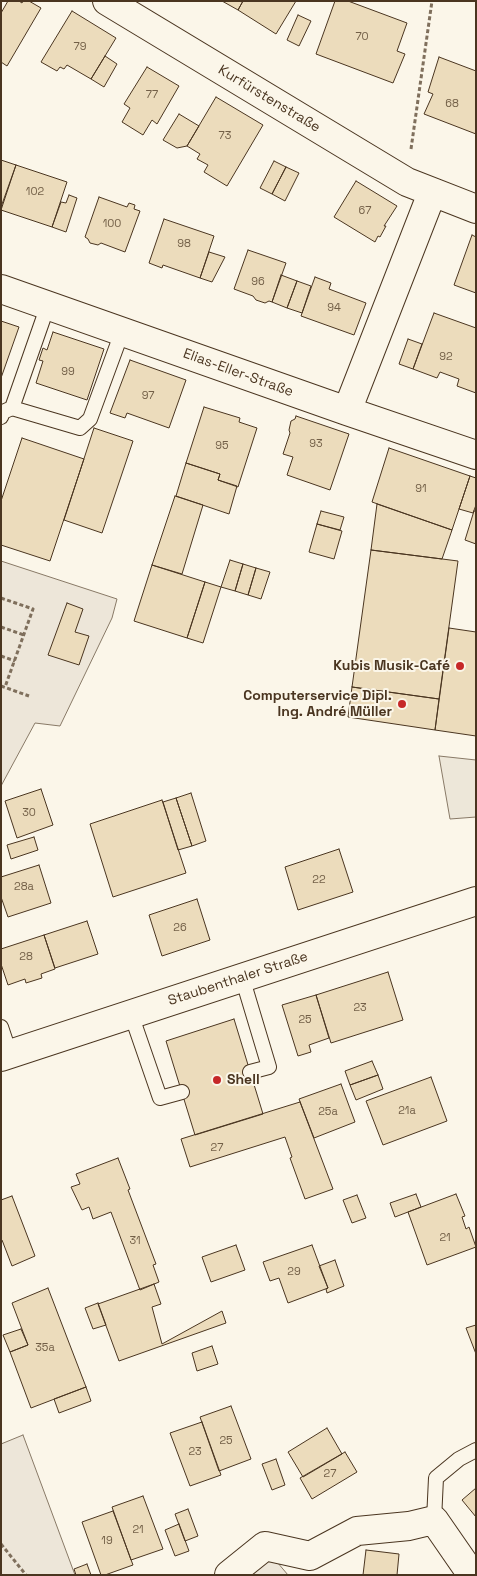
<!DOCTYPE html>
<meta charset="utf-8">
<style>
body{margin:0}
#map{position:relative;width:477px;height:1576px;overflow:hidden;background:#fbf6e9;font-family:"Space Grotesk",sans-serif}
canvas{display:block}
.frame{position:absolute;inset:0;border:2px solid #4a3520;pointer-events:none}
</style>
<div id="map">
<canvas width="477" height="1576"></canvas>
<div class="frame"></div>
</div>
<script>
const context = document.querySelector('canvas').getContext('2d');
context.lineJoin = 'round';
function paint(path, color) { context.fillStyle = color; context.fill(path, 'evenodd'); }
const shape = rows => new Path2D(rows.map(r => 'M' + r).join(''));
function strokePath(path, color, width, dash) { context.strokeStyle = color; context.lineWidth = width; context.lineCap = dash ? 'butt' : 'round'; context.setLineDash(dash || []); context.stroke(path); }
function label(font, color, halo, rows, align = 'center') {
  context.font = font + ' "Space Grotesk",sans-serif'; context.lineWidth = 4; context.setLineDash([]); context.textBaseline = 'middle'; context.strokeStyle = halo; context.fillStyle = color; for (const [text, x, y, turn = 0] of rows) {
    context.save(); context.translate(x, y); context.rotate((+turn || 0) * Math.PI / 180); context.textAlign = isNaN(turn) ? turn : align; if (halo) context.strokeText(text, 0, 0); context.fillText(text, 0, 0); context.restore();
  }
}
const green = shape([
 [1,561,117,599,112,618,60,726,35,723,1,786,1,561],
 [23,1435,75,1575,1,1575,1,1444,23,1435],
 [272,1556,288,1575,241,1575,272,1556]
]);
const parking = shape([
 [439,756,476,760,476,817,450,819,439,756]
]);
const building = shape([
 [8,1,19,1,22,3,23,1,29,1,41,8,7,66,1,62,1,13,8,1],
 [222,1,243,1,238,10,222,1],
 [243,1,296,1,276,34,238,10,243,1],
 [335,1,348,1,407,23,397,51,405,54,393,83,316,54,335,1],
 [72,11,116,38,91,79,67,65,64,69,60,67,57,71,41,62,72,11],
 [298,15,311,21,299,46,287,40,298,15],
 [105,56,117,64,104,87,91,79,105,56],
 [439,57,476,71,476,134,424,114,433,94,428,92,439,57],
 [147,67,179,86,157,124,152,120,143,135,122,122,130,108,124,104,147,67],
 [216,97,263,125,227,186,204,172,208,165,197,159,200,154,187,146,216,97],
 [179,114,199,126,187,146,177,148,163,140,179,114],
 [1,160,16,165,1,207,1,160],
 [274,161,286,167,272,194,260,188,274,161],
 [16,165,67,182,52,227,1,210,16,165],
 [286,167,299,173,285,201,272,194,286,167],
 [356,181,397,206,384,226,386,226,380,237,378,236,375,242,334,217,356,181],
 [69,195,77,198,66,232,52,227,61,202,66,203,69,195],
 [99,197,127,207,129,203,135,205,134,209,140,211,125,252,101,243,98,245,90,243,88,239,85,237,99,197],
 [164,219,214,236,200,278,163,265,162,268,149,263,164,219],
 [472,235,476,237,476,293,454,285,472,235],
 [248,250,286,263,272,302,269,301,265,303,256,300,253,296,234,289,248,250],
 [209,252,225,257,212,282,200,278,209,252],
 [281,275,297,281,287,308,272,302,281,275],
 [315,277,331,283,329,289,366,303,354,335,301,316,315,277],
 [297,281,311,286,302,313,287,308,297,281],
 [434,313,476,328,476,393,457,386,459,379,440,372,437,378,413,369,434,313],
 [1,321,19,327,1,378,1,321],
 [53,332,104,349,87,400,36,383,43,361,39,360,43,348,47,350,53,332],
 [408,339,422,344,413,369,399,364,408,339],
 [130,360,186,380,169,428,127,413,125,418,110,413,130,360],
 [204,407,240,418,239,422,257,428,238,487,218,480,220,474,186,463,204,407],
 [296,416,349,434,330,490,287,475,293,457,283,454,290,433,289,430,291,421,295,419,296,416],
 [94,428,133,441,102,533,64,520,94,428],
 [22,438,84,459,50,561,1,545,1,501,22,438],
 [389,448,470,476,452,530,372,502,389,448],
 [186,463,220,474,218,480,237,486,229,514,176,496,186,463],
 [470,476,476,478,476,505,473,513,459,509,470,476],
 [175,496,203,505,182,574,152,565,175,496],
 [377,504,452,530,442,559,371,550,377,504],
 [321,511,344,517,340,530,317,524,321,511],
 [474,511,476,511,476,544,465,540,474,511],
 [317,524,342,531,334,559,309,552,317,524],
 [371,550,458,561,439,699,352,687,371,550],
 [230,560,243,564,235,591,221,587,230,560],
 [243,564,256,568,248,595,235,591,243,564],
 [152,565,205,582,187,638,134,621,152,565],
 [256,568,270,572,261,599,248,595,256,568],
 [205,582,221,587,203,643,187,638,205,582],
 [67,603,83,609,75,632,89,636,79,665,48,655,67,603],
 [449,628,476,632,476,736,435,730,449,628],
 [352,687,439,699,435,730,348,717,352,687],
 [41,789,53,825,17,838,5,801,41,789],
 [191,793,206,841,192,846,176,798,191,793],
 [176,798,192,846,178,850,163,802,176,798],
 [162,800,186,873,113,897,90,824,162,800],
 [34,837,38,850,11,859,7,845,34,837],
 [339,849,353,892,298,910,285,867,339,849],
 [39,865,51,903,8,917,1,897,1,877,39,865],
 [197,899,210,940,162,956,149,915,197,899],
 [87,921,98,954,55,968,44,935,87,921],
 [44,935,55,969,41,974,42,978,26,983,25,979,8,985,1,964,1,949,44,935],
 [388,972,403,1020,331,1043,316,995,388,972],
 [316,995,329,1038,309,1045,311,1052,298,1056,282,1005,316,995],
 [234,1019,263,1114,195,1135,166,1041,234,1019],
 [372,1061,378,1075,350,1085,345,1071,372,1061],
 [378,1075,383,1089,356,1100,350,1085,378,1075],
 [431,1077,447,1121,383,1145,366,1101,431,1077],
 [341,1084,355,1122,314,1138,299,1099,341,1084],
 [300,1102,333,1189,305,1199,290,1158,292,1157,285,1137,190,1167,181,1139,300,1102],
 [118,1158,130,1189,128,1190,156,1264,153,1265,159,1282,140,1290,111,1212,93,1219,89,1207,82,1210,71,1187,80,1184,76,1174,118,1158],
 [416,1194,421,1207,395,1217,390,1203,416,1194],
 [456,1194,465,1216,462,1217,466,1229,469,1227,476,1247,427,1265,408,1212,456,1194],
 [357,1195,366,1218,352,1223,343,1200,357,1195],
 [12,1196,35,1256,12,1266,2,1240,1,1241,1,1200,12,1196],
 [236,1245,245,1270,211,1282,202,1257,236,1245],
 [312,1245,328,1288,288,1303,279,1278,270,1281,263,1262,312,1245],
 [335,1260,344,1286,327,1293,326,1289,328,1288,319,1266,335,1260],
 [154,1284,161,1304,152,1307,162,1344,222,1311,226,1323,119,1361,98,1304,154,1284],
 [48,1288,86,1387,31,1408,10,1352,28,1345,12,1303,48,1288],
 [98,1303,106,1325,93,1329,85,1308,98,1303],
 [476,1325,476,1354,466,1328,476,1325],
 [21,1329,28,1345,10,1352,3,1335,21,1329],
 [212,1346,218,1364,197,1371,192,1353,212,1346],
 [86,1387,91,1401,59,1413,54,1399,86,1387],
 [231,1406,251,1459,219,1471,200,1417,231,1406],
 [202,1422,221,1475,190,1486,170,1433,202,1422],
 [327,1428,342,1454,303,1477,288,1452,327,1428],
 [345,1452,357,1472,312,1499,300,1478,345,1452],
 [276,1459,285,1485,272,1490,262,1464,276,1459],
 [476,1488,476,1517,462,1500,476,1488],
 [143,1496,163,1549,131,1560,112,1507,143,1496],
 [188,1509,198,1536,185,1541,175,1514,188,1509],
 [113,1511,133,1565,105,1575,101,1575,82,1522,113,1511],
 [179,1524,189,1551,175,1556,165,1530,179,1524],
 [366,1550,399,1554,397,1575,363,1575,366,1550],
 [87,1564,91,1575,76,1575,74,1569,87,1564]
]);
const path = shape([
 [411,149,432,1],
 [1,598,33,609,5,687],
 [1,627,24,635],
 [1,656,15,661],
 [1,686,29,696],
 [1,1544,26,1575]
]);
const service = shape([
 [12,408,48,305],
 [1,417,3,412,12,408,80,428,90,419,122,332],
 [242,977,269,1067,250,1072],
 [131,1014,160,1098,182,1092],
 [1,1027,10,1054],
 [434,1520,436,1478,459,1459,476,1450]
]);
const minor = shape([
 [107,1,407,182,476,209],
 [1,289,347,411,476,455],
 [347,411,432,193],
 [229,1575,265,1546,310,1556,357,1531,409,1526,434,1520,472,1575]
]);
const secondary = shape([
 [1,1057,476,901]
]);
const markers = [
 [460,666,5,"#c62828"],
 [402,704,5,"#c62828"],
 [217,1080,5,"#c62828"]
];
const numberNames = [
 ["70",362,37],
 ["79",80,47],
 ["77",152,95],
 ["68",452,104],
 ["73",225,136],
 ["102",35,192],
 ["67",365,211],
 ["100",112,224],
 ["98",184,244],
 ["96",258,282],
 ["94",334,308],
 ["92",446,357],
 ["99",68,372],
 ["97",148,396],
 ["93",316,444],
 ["95",222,446],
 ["91",421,489],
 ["30",29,813],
 ["22",319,880],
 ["28a",24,887],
 ["26",180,928],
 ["28",26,957],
 ["23",360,1008],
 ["25",305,1020],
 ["21a",407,1111],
 ["25a",328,1112],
 ["27",217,1148],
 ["21",445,1238],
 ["31",135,1241],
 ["29",294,1272],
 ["35a",45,1348],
 ["25",226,1441],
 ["23",195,1452],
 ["27",330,1474],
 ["21",138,1530],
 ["19",107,1541]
];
const streetNames = [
 ["Kurfürstenstraße",269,99,31],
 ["Elias-Eller-Straße",238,373,20],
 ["Staubenthaler Straße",238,979,-18]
];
const poiNames = [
 ["Kubis Musik-Café",450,666],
 ["Computerservice Dipl.",392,696],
 ["Ing. André Müller",392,712],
 ["Shell",227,1080,"left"]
];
paint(green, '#ede6d9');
strokePath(green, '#887966', 1);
paint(parking, '#ede7d9');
strokePath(parking, '#887966', 1);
paint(building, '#ecdcbc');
strokePath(building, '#4a3520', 1);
strokePath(service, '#4a3520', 16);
strokePath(minor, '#4a3520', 30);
strokePath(secondary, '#4a3520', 30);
strokePath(path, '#7f6f5c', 3, [4, 2.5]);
strokePath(service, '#fbf6e9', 14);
strokePath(minor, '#fbf6e9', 28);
strokePath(secondary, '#fbf6e9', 28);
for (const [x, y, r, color] of markers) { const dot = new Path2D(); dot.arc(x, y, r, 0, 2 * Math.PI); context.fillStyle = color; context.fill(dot); strokePath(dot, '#fbf6e9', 2); }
label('11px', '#725f47', null, numberNames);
label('14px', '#4a3520', '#fbf6e9', streetNames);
label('bold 14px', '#4a3520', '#fbf6e9', poiNames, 'right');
</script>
